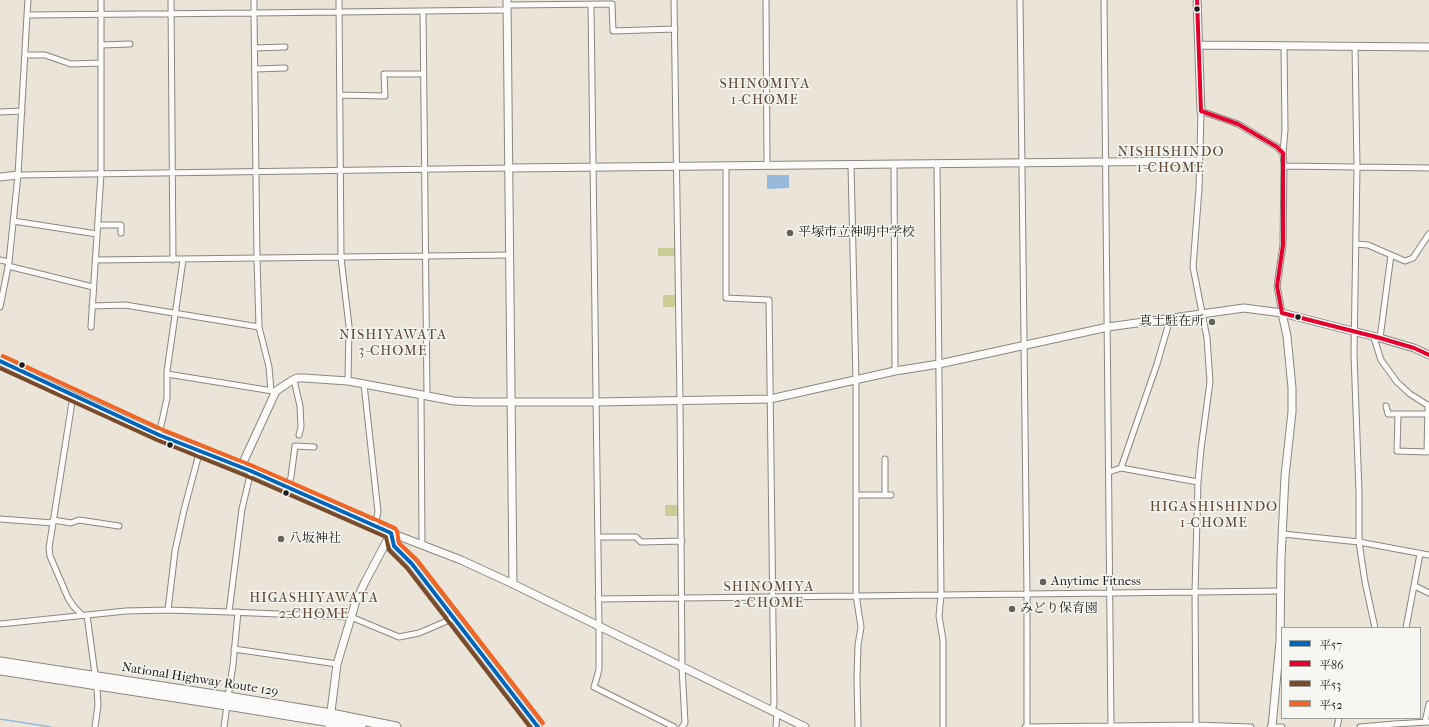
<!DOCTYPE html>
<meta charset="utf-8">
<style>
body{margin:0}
#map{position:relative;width:1429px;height:727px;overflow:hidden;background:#ebe5d9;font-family:"IM FELL French Canon","Noto Serif JP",serif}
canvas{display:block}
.legend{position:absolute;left:1281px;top:627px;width:140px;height:92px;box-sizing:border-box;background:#f6f6f2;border:1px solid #9f9f9c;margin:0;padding:5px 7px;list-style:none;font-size:12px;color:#1c1c1c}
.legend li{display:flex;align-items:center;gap:8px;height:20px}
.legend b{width:20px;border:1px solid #9f9f9c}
</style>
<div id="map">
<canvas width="1429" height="727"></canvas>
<ul class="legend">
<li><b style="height:5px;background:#0065bd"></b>平57</li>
<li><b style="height:5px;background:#e4002b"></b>平86</li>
<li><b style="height:5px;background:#7a4b2a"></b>平53</li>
<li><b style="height:5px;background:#f26522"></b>平52</li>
</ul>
</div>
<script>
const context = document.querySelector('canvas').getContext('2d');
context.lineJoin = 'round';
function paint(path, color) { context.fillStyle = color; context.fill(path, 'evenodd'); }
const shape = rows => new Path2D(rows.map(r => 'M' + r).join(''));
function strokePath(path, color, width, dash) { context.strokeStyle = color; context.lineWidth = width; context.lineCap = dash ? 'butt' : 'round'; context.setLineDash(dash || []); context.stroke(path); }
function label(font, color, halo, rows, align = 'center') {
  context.font = font + ' "IM FELL French Canon","Noto Serif JP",serif'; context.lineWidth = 3; context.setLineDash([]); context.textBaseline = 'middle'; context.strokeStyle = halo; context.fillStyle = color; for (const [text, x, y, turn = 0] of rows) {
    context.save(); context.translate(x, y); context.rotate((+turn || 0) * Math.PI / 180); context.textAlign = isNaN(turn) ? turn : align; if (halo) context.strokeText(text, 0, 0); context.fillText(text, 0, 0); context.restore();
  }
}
const green = shape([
 [658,248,675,248,675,256,658,256],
 [663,295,676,295,676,307,663,307],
 [665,505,678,505,678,516,665,516]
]);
const water = shape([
 [767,175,789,175,789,188,767,189]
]);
const stream = shape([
 [0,719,51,727]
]);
const minor = shape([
 [171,0,173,260],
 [339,0,341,258,349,326,348,381],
 [674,0,680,401,682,667,685,723,682,727],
 [766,0,767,165],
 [1020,0,1027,593,1027,727],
 [1104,0,1111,727],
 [507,5,612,4,613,31,675,29],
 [591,5,599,627,599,669,597,677,594,687,674,727],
 [423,11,427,396],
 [27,15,28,0],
 [101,45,130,44],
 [1355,46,1357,167,1354,354,1359,492,1359,542,1365,582,1375,628],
 [254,48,285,47],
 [25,55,45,55,71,64,101,63],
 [255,69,285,68],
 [340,95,385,96,384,74,423,74],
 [0,112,22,111],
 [1283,153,1285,130,1284,45],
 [894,164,895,371],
 [937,164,941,595,939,616,943,640,943,727],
 [851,165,856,381,856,595,861,627,858,645,857,679,858,727],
 [726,166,726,298,769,300,774,704,772,711],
 [1284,166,1429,168],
 [18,175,509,168],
 [13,221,97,234],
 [98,225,121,225,121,233],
 [1356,244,1368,245,1405,261,1413,258,1429,234],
 [0,260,9,262],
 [95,260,509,255],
 [8,266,93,287],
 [92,306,125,305,259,327],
 [0,307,9,262,18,175,27,15,254,13,254,0],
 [91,327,101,174,101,0],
 [1374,338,1381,360,1397,382,1410,394,1429,406],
 [1380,338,1391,255],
 [167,374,273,391],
 [294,380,300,406,301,427,299,435],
 [364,384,378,512,375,526],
 [271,391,269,367,259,327,257,259,254,13,507,10],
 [421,395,422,545],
 [73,396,49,548,50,556,68,598,74,607,82,615],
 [1386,406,1388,414,1428,414],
 [1398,414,1397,451,1427,452,1428,405],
 [159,435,167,398,167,371,183,260],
 [1121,468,1198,482],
 [1109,472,1121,468,1157,364,1170,319],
 [288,487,291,477,295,446,314,447],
 [856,495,891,495],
 [885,495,885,459],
 [0,519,53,523],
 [53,520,71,523,79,520,119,526],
 [1283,534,1359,542,1429,555],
 [598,537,636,537,641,542,682,541],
 [1415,586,1429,593],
 [598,599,1281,591],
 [168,610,175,551,184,510,200,450],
 [229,612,242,509,251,471],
 [87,615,97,689,98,705,95,727],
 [0,624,126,611,168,610,229,612,351,617,399,637,419,633,454,618],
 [1406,628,1420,554],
 [234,649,337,664],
 [228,697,233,665,238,612],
 [1425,722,1429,704],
 [224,727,227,705],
 [776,727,777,713],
 [1025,727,1196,725,1251,727],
 [1196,727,1195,592,1198,482,1201,449,1210,382,1207,338,1193,267,1199,189,1201,111,1238,124,1277,147,1283,153,1284,166,1283,245,1277,286,1282,313],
 [1270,727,1282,727],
 [1337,727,1339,718],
 [1360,727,1394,724,1429,722]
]);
const tertiary = shape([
 [507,0,513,584],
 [1197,0,1201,111],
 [1199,45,1429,47],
 [509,168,1199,161],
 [0,177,18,175],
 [0,361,73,396,159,435,251,471,391,533,461,560,513,584,805,727],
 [241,467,276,391,291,381,297,378,304,378,348,381,454,401,476,402,596,402,770,399,895,371,939,364,1108,327,1244,308,1282,313,1380,338,1414,348,1429,355],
 [391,533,394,546,412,564,538,727],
 [329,727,337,664,356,601,365,582,391,533],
 [1272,727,1280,641,1281,559,1285,476,1292,412,1292,388,1287,336,1282,313]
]);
const trunk = shape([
 [0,662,228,697,331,714,396,727],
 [0,670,227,705,361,727]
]);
const bus1 = shape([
 [0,361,159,435,251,471,391,533],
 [391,533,394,546,412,564,538,727]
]);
const bus2 = shape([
 [1197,0,1201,111],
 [1201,111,1238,124,1277,147,1283,153,1283,245,1277,286,1282,313],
 [1282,313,1380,338,1414,348,1429,355]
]);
const bus3 = shape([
 [0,368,157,440,249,477,386,537,389,550,407,568,530,727]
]);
const bus4 = shape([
 [3,356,161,429,253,466,395,528,397,531,399,543,417,560,543,723]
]);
const markers = [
 [1197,9,3.5,"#1c1c1c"],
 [790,233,4,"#64625e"],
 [1298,317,3.5,"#1c1c1c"],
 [1212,322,4,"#64625e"],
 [22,365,3.5,"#1c1c1c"],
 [170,445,3.5,"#1c1c1c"],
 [286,493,3.5,"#1c1c1c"],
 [281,539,4,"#64625e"],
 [1043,582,4,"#64625e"],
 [1012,609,4,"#64625e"]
];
const poiNames = [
 ["平塚市立神明中学校",798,233],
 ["真土駐在所",1204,322,"right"],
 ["八坂神社",289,539],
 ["Anytime Fitness",1051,582],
 ["みどり保育園",1020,609]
];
const streetNames = [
 ["National Highway Route 129",200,680,9]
];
const neighbourhoodNames = [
 ["SHINOMIYA",765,85],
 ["1-CHOME",765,101],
 ["NISHISHINDO",1171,153],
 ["1-CHOME",1171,169],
 ["NISHIYAWATA",393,336],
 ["3-CHOME",393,352],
 ["HIGASHISHINDO",1214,508],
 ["1-CHOME",1214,524],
 ["SHINOMIYA",769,588],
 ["2-CHOME",769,604],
 ["HIGASHIYAWATA",314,599],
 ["2-CHOME",314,615]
];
paint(green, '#cace95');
paint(water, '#96b9dc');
strokePath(stream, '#96b9dc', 1.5);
strokePath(minor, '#8a8781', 7);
strokePath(tertiary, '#8a8781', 9);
strokePath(trunk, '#8a8781', 11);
strokePath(minor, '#fcfbf9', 5);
strokePath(tertiary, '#fcfbf9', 7);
strokePath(trunk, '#fcfbf9', 9);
strokePath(bus1, '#0065bd', 4);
strokePath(bus2, '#e4002b', 4);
strokePath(bus3, '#7a4b2a', 4);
strokePath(bus4, '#f26522', 4);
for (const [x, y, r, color] of markers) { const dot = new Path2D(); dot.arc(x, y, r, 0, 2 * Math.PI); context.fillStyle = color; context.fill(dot); strokePath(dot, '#f6f6f2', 1.5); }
label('13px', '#1c1c1c', '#f6f6f2', poiNames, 'left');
label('13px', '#1c1c1c', '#f6f6f2', streetNames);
context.letterSpacing = '1px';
label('14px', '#634a39', '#f6f6f2', neighbourhoodNames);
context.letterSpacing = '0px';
</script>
